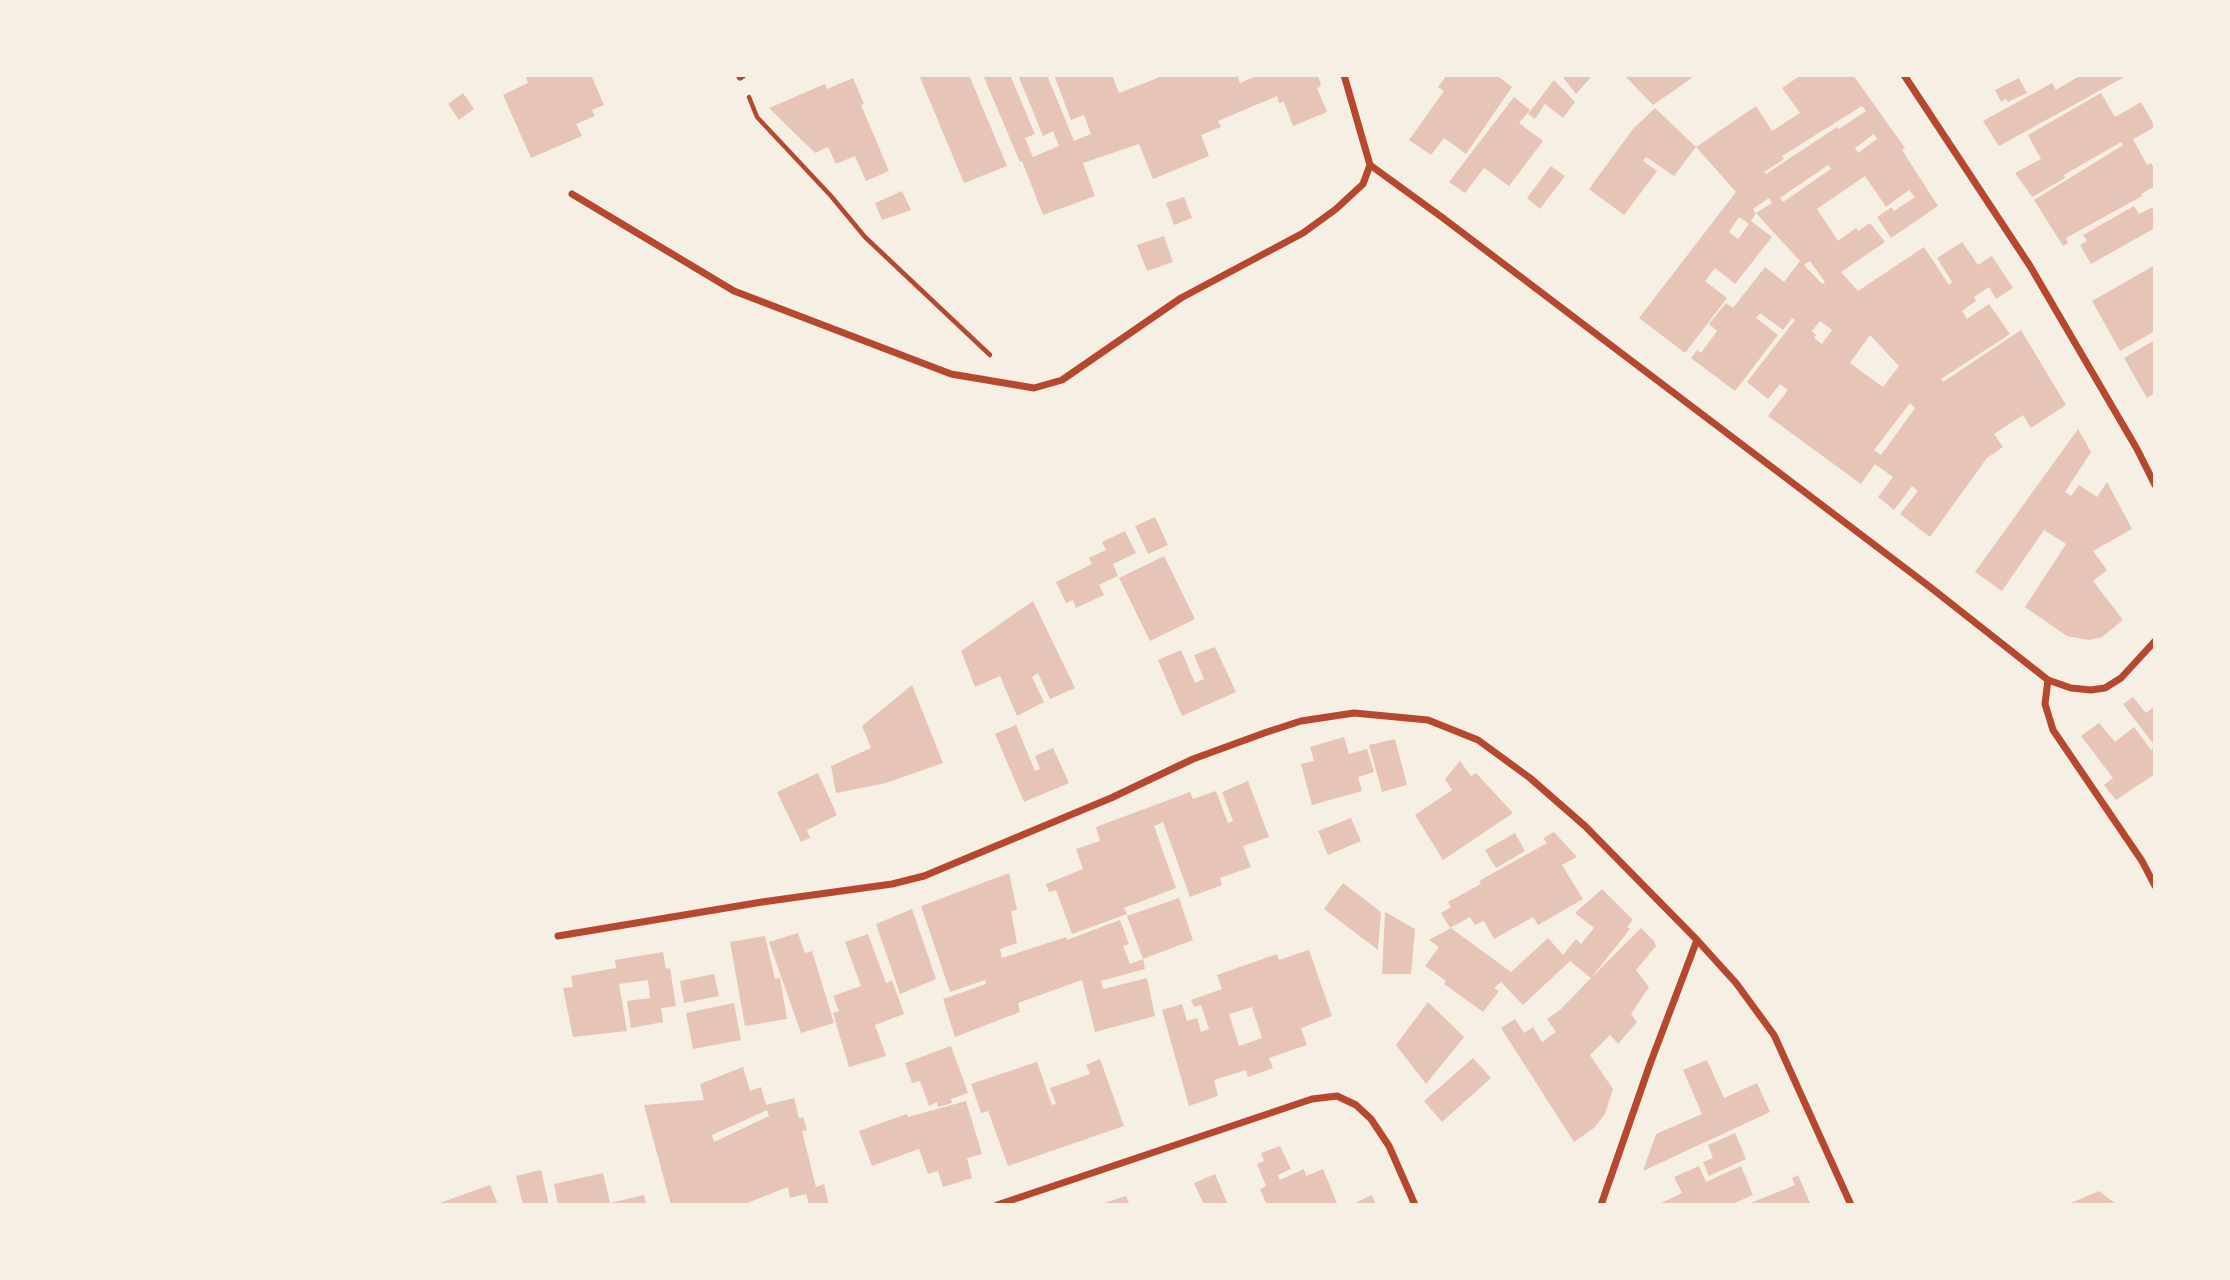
<!DOCTYPE html>
<style>
body{margin:0}
#map{position:relative;width:2230px;height:1280px;overflow:hidden;background:#f6efe4;font-family:"PT Sans",sans-serif}
canvas{display:block}
.frame{position:absolute;inset:0;border:77px solid #f6efe4;pointer-events:none}
</style>
<div id="map">
<canvas width="2230" height="1280"></canvas>
<div class="frame"></div>
</div>
<script>
const context = document.querySelector('canvas').getContext('2d');
context.lineJoin = 'round';
function paint(path, color) { context.fillStyle = color; context.fill(path, 'evenodd'); }
const shape = rows => new Path2D(rows.map(r => 'M' + r).join(''));
function strokePath(path, color, width, dash) { context.strokeStyle = color; context.lineWidth = width; context.lineCap = dash ? 'butt' : 'round'; context.setLineDash(dash || []); context.stroke(path); }
const building = shape([
 [525,75,591,75,604,105,592,110,595,116,576,124,582,136,531,158,503,95,528,83],
 [919,75,969,75,1007,166,964,183],
 [983,75,1010,75,1035,134,1025,138,1033,157,1059,146,1053,131,1043,136,1018,75,1047,75,1074,141,1091,134,1084,115,1071,120,1054,75,1112,75,1119,93,1165,75,1237,75,1240,83,1259,75,1318,75,1321,86,1317,88,1327,112,1293,126,1284,102,1279,103,1277,96,1218,121,1221,127,1201,135,1209,156,1153,179,1139,144,1083,163,1095,196,1043,215,1022,161,1020,162],
 [1447,75,1496,75,1512,87,1466,154,1444,138,1431,155,1409,140,1444,91,1438,87],
 [1561,75,1593,75,1576,94],
 [1624,75,1696,75,1653,105],
 [1801,75,1853,75,1905,148,1902,150,1938,206,1891,238,1877,217,1892,207,1894,211,1915,197,1909,190,1886,207,1865,176,1817,209,1838,241,1856,228,1858,231,1870,223,1885,242,1841,272,1858,291,1924,247,1949,285,1952,282,1937,258,1962,242,1978,265,1992,256,2013,288,1996,299,1989,287,1974,297,1976,301,1962,311,1967,319,1989,304,2010,334,1941,379,1943,382,2021,330,2066,405,2031,428,2023,415,1994,434,2003,447,1987,458,1930,537,1900,514,1918,491,1912,486,1894,510,1878,497,1893,477,1875,464,1861,484,1768,416,1788,390,1780,384,1768,399,1747,382,1795,320,1792,318,1783,330,1760,313,1756,318,1778,335,1735,391,1691,358,1697,350,1701,353,1717,331,1709,324,1726,303,1733,308,1765,267,1784,282,1800,261,1756,213,1772,203,1769,198,1753,209,1756,213,1751,221,1772,237,1735,284,1715,268,1705,281,1727,298,1685,353,1639,318,1736,192,1696,147,1674,176,1646,157,1643,161,1657,171,1624,215,1589,189,1633,129,1655,108,1696,147,1756,106,1772,131,1800,113,1782,88],
 [1862,106,1866,111,1839,129,1837,127,1766,174,1764,172,1784,159,1782,156],
 [1874,134,1877,139,1858,153,1855,148],
 [1828,165,1831,169,1783,202,1780,198],
 [1739,217,1749,224,1738,239,1729,232],
 [1810,261,1825,282,1822,284,1804,265],
 [1820,321,1832,330,1822,344,1814,338,1816,335,1812,331],
 [1870,335,1899,366,1883,387,1850,363],
 [1910,403,1915,408,1881,455,1874,450],
 [2081,75,2128,75,1999,146,1983,121,2052,83,2056,90],
 [853,78,864,104,861,105,889,171,866,181,855,156,836,164,828,147,815,153,769,108,825,84,827,89],
 [2019,78,2027,93,2008,102,2006,99,2001,102,1995,90],
 [1554,80,1575,102,1563,118,1545,104,1535,119,1528,114],
 [463,93,474,109,459,120,448,104],
 [2101,93,2115,117,2141,102,2155,127,2133,139,2147,165,2151,163,2155,170,2155,186,2141,194,2142,196,2066,238,2068,243,2063,246,2034,200,2123,145,2121,142,2064,175,2065,178,2032,197,2015,173,2041,159,2028,135],
 [1514,97,1530,110,1519,123,1543,141,1509,186,1484,168,1465,193,1449,182],
 [1551,166,1565,176,1540,209,1527,198],
 [902,191,911,210,882,220,875,203],
 [1184,197,1192,218,1174,225,1166,203],
 [2134,206,2139,214,2155,206,2155,228,2091,264,2080,245,2087,241,2083,235],
 [1164,236,1173,262,1147,271,1137,245],
 [2155,265,2155,331,2120,351,2092,301],
 [2153,341,2155,393,2147,398,2124,358],
 [2078,429,2091,452,2065,492,2071,496,2079,485,2097,497,2107,482,2132,529,2093,551,2107,570,2093,581,2123,620,2102,637,2089,640,2067,636,2025,607,2066,544,2044,530,2002,591,1975,572],
 [1155,517,1168,545,1148,554,1135,526],
 [1125,531,1136,553,1113,564,1118,576,1099,585,1104,595,1076,608,1073,600,1066,603,1056,582,1092,564,1089,558,1106,550,1102,542],
 [1164,556,1195,619,1150,641,1119,578],
 [1033,601,1075,688,1050,699,1038,673,1032,677,1044,702,1017,716,1000,676,975,687,961,651],
 [1215,647,1236,692,1182,716,1158,660,1181,650,1195,683,1204,679,1194,655],
 [912,685,943,763,886,783,836,793,831,766,871,748,862,726],
 [2133,697,2146,713,2155,706,2155,746,2123,704],
 [2099,723,2115,742,2134,727,2151,750,2155,747,2155,774,2116,800,2104,785,2113,778,2081,736],
 [1016,725,1035,771,1040,769,1035,756,1053,748,1069,783,1024,802,995,734],
 [1344,737,1349,754,1367,749,1374,772,1358,777,1362,791,1312,805,1301,764,1314,761,1310,747],
 [1395,739,1407,785,1382,792,1369,745],
 [1460,761,1471,776,1476,773,1513,813,1443,860,1415,815,1452,790,1445,779],
 [818,773,837,815,807,830,810,838,801,842,777,792],
 [1248,781,1269,837,1243,846,1251,867,1220,878,1222,885,1190,897,1163,822,1154,826,1176,888,1124,908,1127,914,1072,934,1056,890,1049,892,1046,884,1083,869,1076,849,1100,841,1096,827,1190,792,1193,799,1216,791,1228,823,1233,821,1222,792],
 [1351,818,1361,841,1328,855,1318,831],
 [1554,832,1577,857,1562,865,1583,899,1538,925,1533,917,1494,939,1484,921,1475,925,1470,917,1450,928,1441,913,1451,907,1448,902,1481,884,1479,881,1547,843,1543,838],
 [1515,833,1525,851,1496,868,1485,850],
 [1009,873,1017,910,1011,911,1017,943,1000,949,1002,958,1066,937,1067,940,1120,920,1129,944,1123,946,1130,964,1143,959,1145,969,1101,981,1103,989,1147,978,1155,1016,1095,1032,1082,980,1018,1003,1020,1012,955,1037,943,999,986,984,985,980,950,992,921,906],
 [1343,883,1381,912,1378,950,1324,909],
 [1602,889,1633,920,1627,927,1630,929,1591,978,1641,928,1654,941,1656,946,1636,970,1649,987,1631,1014,1637,1022,1618,1044,1610,1035,1590,1055,1613,1089,1605,1114,1594,1128,1574,1142,1501,1028,1515,1019,1524,1033,1533,1027,1542,1042,1556,1032,1547,1019,1560,1010,1591,978,1570,961,1523,1005,1501,982,1494,988,1499,991,1483,1012,1444,984,1446,981,1425,966,1439,947,1429,940,1451,928,1511,972,1548,938,1563,955,1576,939,1581,944,1594,928,1575,913],
 [1179,898,1193,940,1143,959,1127,916],
 [912,909,936,979,900,994,876,924],
 [1385,912,1415,929,1411,974,1382,974],
 [798,933,805,953,812,951,834,1023,801,1033,769,942],
 [868,934,886,983,892,980,904,1014,875,1025,886,1056,849,1067,833,1013,839,1011,833,996,861,986,845,942],
 [765,936,775,979,780,978,787,1019,745,1026,730,942],
 [1309,950,1332,1016,1301,1028,1307,1045,1269,1058,1273,1068,1248,1077,1246,1070,1214,1080,1218,1096,1189,1106,1162,1010,1182,1004,1187,1021,1197,1018,1201,1032,1209,1029,1201,1005,1194,1007,1191,1000,1222,989,1217,975,1277,954,1279,960],
 [1252,1007,1262,1038,1239,1046,1229,1014],
 [663,952,666,969,670,968,676,1006,661,1008,663,1022,631,1028,627,1001,650,998,648,980,619,984,627,1031,573,1037,563,988,573,987,571,976,616,968,615,960],
 [714,974,719,996,684,1003,680,981],
 [1428,1002,1464,1037,1426,1084,1396,1045],
 [734,1003,741,1040,693,1049,686,1013],
 [951,1046,968,1093,951,1099,952,1103,938,1107,937,1102,929,1106,920,1081,912,1083,905,1063],
 [1473,1058,1491,1078,1442,1122,1424,1101],
 [1100,1059,1124,1126,1008,1166,988,1111,981,1113,971,1084,1037,1062,1052,1105,1056,1104,1050,1088,1090,1074,1086,1065],
 [1707,1060,1724,1098,1757,1083,1770,1112,1643,1171,1656,1134,1702,1114,1683,1070],
 [743,1067,750,1091,761,1087,766,1105,794,1098,799,1118,803,1117,807,1130,802,1131,816,1187,824,1184,829,1205,809,1205,806,1194,790,1198,788,1187,742,1205,671,1205,644,1105,704,1100,700,1084],
 [767,1110,769,1116,714,1142,712,1135],
 [966,1101,982,1154,967,1158,972,1178,943,1187,938,1171,928,1174,919,1149,872,1166,859,1131,907,1114,908,1117],
 [1735,1133,1746,1159,1709,1176,1703,1162,1713,1158,1708,1145],
 [1280,1146,1291,1169,1278,1175,1280,1180,1304,1169,1306,1176,1323,1169,1337,1203,1333,1205,1267,1205,1260,1189,1266,1186,1257,1164,1264,1161,1261,1153],
 [1699,1166,1706,1182,1741,1166,1753,1195,1730,1205,1657,1205,1682,1193,1674,1177],
 [541,1170,549,1205,523,1205,516,1176],
 [603,1173,610,1203,644,1195,646,1205,583,1205,582,1203,558,1205,554,1184],
 [1215,1174,1228,1205,1204,1205,1194,1183],
 [1798,1175,1811,1205,1746,1205,1795,1185,1792,1178],
 [490,1185,498,1205,437,1205,437,1204],
 [2099,1191,2117,1205,2066,1205],
 [1372,1195,1376,1205,1351,1205],
 [1126,1196,1130,1205,1101,1205,1101,1204]
]);
const path = shape([
 [749,97,757,117,831,196,865,237,990,355]
]);
const minor = shape([
 [1904,75,2030,266,2137,449,2155,485],
 [740,77,743,75],
 [1370,165,1443,218,1930,587,2048,680,2071,688,2091,690,2105,688,2121,678,2155,641],
 [572,194,734,291,951,374,1034,388,1062,380,1181,298,1303,233,1336,209,1363,184,1370,165,1344,75],
 [2048,680,2045,704,2053,730,2142,861,2155,886],
 [558,936,762,902,892,884,924,876,1111,798,1193,759,1267,732,1301,721,1354,713,1428,720,1478,740,1530,778,1585,826,1697,940,1736,983,1774,1035,1851,1205],
 [997,1205,1312,1099,1337,1096,1356,1105,1371,1119,1389,1146,1415,1205],
 [1601,1205,1650,1064,1697,940]
]);
paint(building, '#e6c5b7');
strokePath(path, '#b5482f', 4.5);
strokePath(minor, '#b5482f', 7);
</script>
